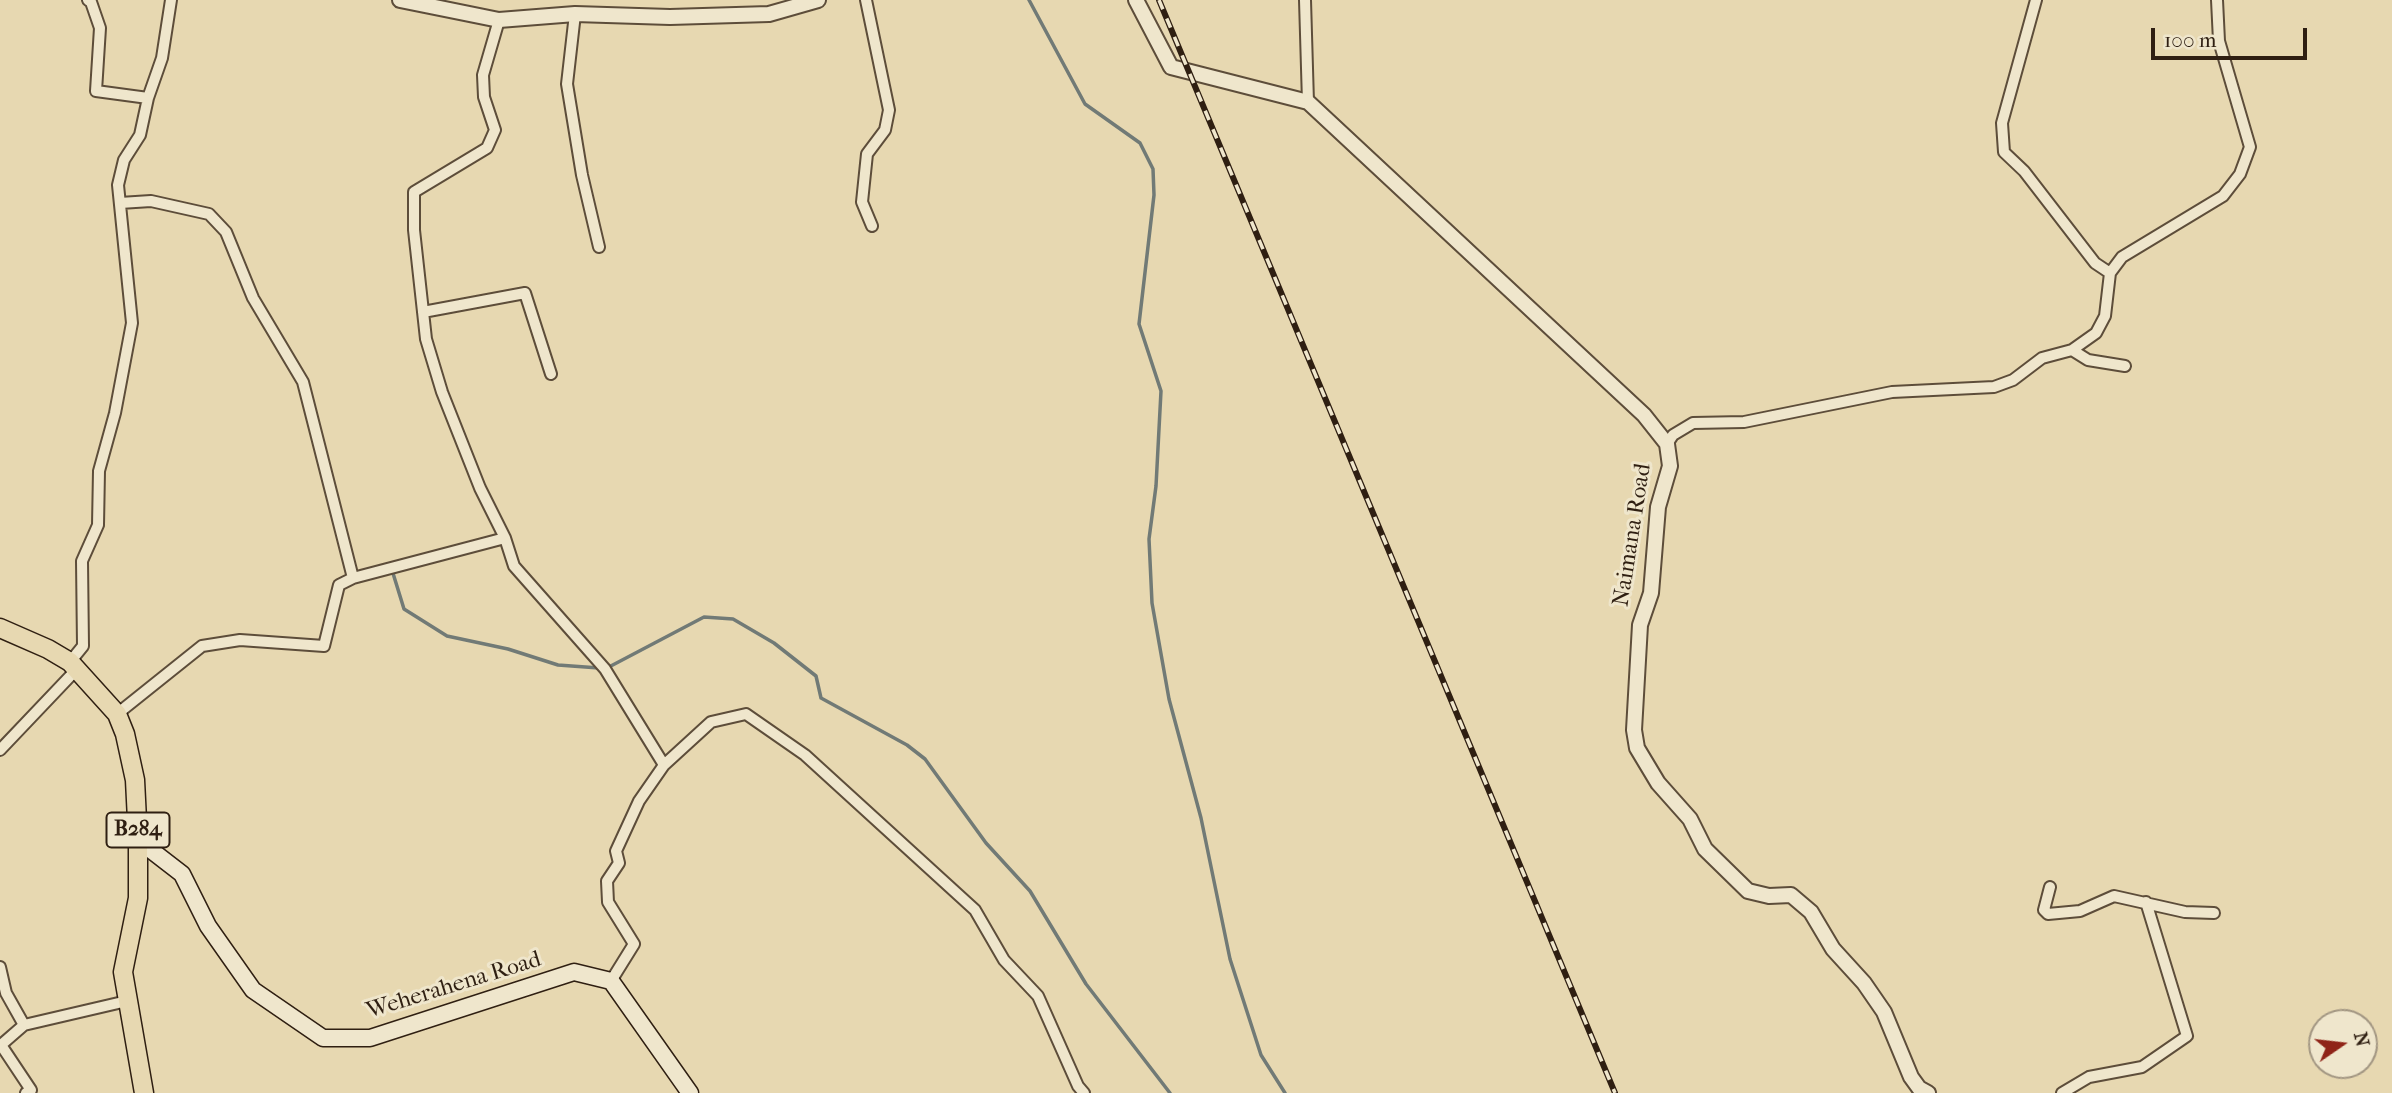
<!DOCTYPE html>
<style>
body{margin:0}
#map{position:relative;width:2392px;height:1093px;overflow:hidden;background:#e7d8b1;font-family:"IM FELL French Canon",serif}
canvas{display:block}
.north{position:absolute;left:2308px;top:1009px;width:70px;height:70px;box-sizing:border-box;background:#efe6cc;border:2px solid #a29682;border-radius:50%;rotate:76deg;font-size:19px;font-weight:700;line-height:28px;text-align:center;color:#2f1f12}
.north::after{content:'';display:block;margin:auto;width:24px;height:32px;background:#8f2418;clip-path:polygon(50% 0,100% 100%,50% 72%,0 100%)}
.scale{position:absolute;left:2151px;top:28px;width:156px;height:32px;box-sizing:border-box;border:4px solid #2f1f12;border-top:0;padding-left:9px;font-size:21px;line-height:24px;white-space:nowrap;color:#2f1f12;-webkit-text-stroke:5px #efe6cc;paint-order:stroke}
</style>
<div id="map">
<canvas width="2392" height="1093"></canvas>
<div class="north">N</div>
<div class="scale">100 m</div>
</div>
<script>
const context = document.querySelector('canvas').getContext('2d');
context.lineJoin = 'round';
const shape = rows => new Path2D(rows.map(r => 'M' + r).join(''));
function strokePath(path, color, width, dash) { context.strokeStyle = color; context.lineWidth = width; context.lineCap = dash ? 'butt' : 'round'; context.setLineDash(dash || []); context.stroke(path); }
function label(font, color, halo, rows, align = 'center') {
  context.font = font + ' "IM FELL French Canon",serif'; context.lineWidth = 6; context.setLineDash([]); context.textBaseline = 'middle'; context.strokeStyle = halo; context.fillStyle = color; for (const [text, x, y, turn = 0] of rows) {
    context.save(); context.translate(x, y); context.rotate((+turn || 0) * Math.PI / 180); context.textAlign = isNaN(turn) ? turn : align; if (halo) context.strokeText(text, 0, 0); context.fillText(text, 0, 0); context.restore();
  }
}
const stream = shape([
 [1029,0,1085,104,1140,143,1153,169,1154,195,1139,324,1161,391,1156,486,1149,539,1152,603,1169,699,1201,818,1230,959,1261,1055,1285,1093],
 [392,570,404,609,447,636,508,649,558,665,599,668],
 [607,668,704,617,733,619,774,643,816,676,821,698,907,745,925,759,986,843,1030,891,1086,984,1170,1093]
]);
const minor = shape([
 [88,0,91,2,100,28,96,91,148,98],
 [866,0,889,110,885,130,867,154,862,202,872,226],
 [1305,0,1308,102],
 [2036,0,2002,123,2004,152,2024,171,2095,263,2110,273],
 [575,14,567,84,582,175,599,247],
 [499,20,483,75,484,97,495,130,487,148,414,192,414,230,426,339,442,392,480,488,505,538,514,566,605,669,664,765],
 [120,203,151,201,209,214,226,232,253,298,303,382,353,578],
 [423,312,525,293,551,374],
 [2072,350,2088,360,2125,366],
 [1667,444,1673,435,1693,423,1744,422,1892,392,1994,387,2013,380,2042,358,2072,350,2096,333,2105,316,2110,273,2122,257,2223,196,2240,174,2250,147,2219,41,2217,0],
 [70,662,83,646,82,561,98,525,99,471,115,413,132,323,118,185,124,160,140,135,148,98,162,58,171,0],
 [117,714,202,646,240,640,324,646,339,585,353,578,505,538],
 [0,750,77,669],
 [2050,887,2044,910,2048,914,2080,911,2114,896,2185,912,2214,913],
 [0,967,6,993,24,1025],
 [611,981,634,944,608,902,607,881,619,863,616,851,639,801,664,765,711,722,746,714,805,755,975,910,1004,960,1038,996,1078,1086,1084,1093],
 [26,1093,31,1090,1,1045,24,1025,127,1001],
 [2062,1093,2089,1077,2142,1067,2187,1036,2146,902]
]);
const tertiary = shape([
 [400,0,499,20,575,14,670,17,769,14,818,0],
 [1136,0,1171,67,1308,102,1644,415,1667,444,1670,466,1658,507,1651,593,1640,625,1634,730,1637,748,1658,783,1690,819,1705,849,1748,891,1769,896,1791,895,1811,912,1833,949,1864,983,1884,1012,1911,1077,1919,1088,1928,1093]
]);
const secondary = shape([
 [138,840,182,874,208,926,253,990,323,1038,370,1038,574,972,611,981,690,1093]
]);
const primary = shape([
 [0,628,48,649,70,662,117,714,125,734,135,780,138,840,138,898,123,972,144,1093]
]);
const rail = shape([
 [1159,0,1615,1093]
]);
const shields = [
 [138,830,63]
];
const shieldNames = [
 ["B284",138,830]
];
const streetNames = [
 ["Naimana Road",1633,535,-81],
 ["Weherahena Road",454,986,-17]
];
strokePath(stream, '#717a76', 3.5);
strokePath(minor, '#5d4d3a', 14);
strokePath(tertiary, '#5d4d3a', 18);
strokePath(secondary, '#2f1f12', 19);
strokePath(primary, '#2f1f12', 21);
strokePath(minor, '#efe6cc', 10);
strokePath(tertiary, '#efe6cc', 14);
strokePath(secondary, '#efe6cc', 16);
strokePath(primary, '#e7d8b1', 18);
strokePath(rail, '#2f1f12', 6);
strokePath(rail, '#efe6cc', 3.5, [10]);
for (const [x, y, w] of shields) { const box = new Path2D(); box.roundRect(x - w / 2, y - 17.5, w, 35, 5); context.fillStyle = '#efe6cc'; context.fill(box); strokePath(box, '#2f1f12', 2); }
label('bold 21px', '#2f1f12', null, shieldNames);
label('23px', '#2f1f12', '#efe6cc', streetNames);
</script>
